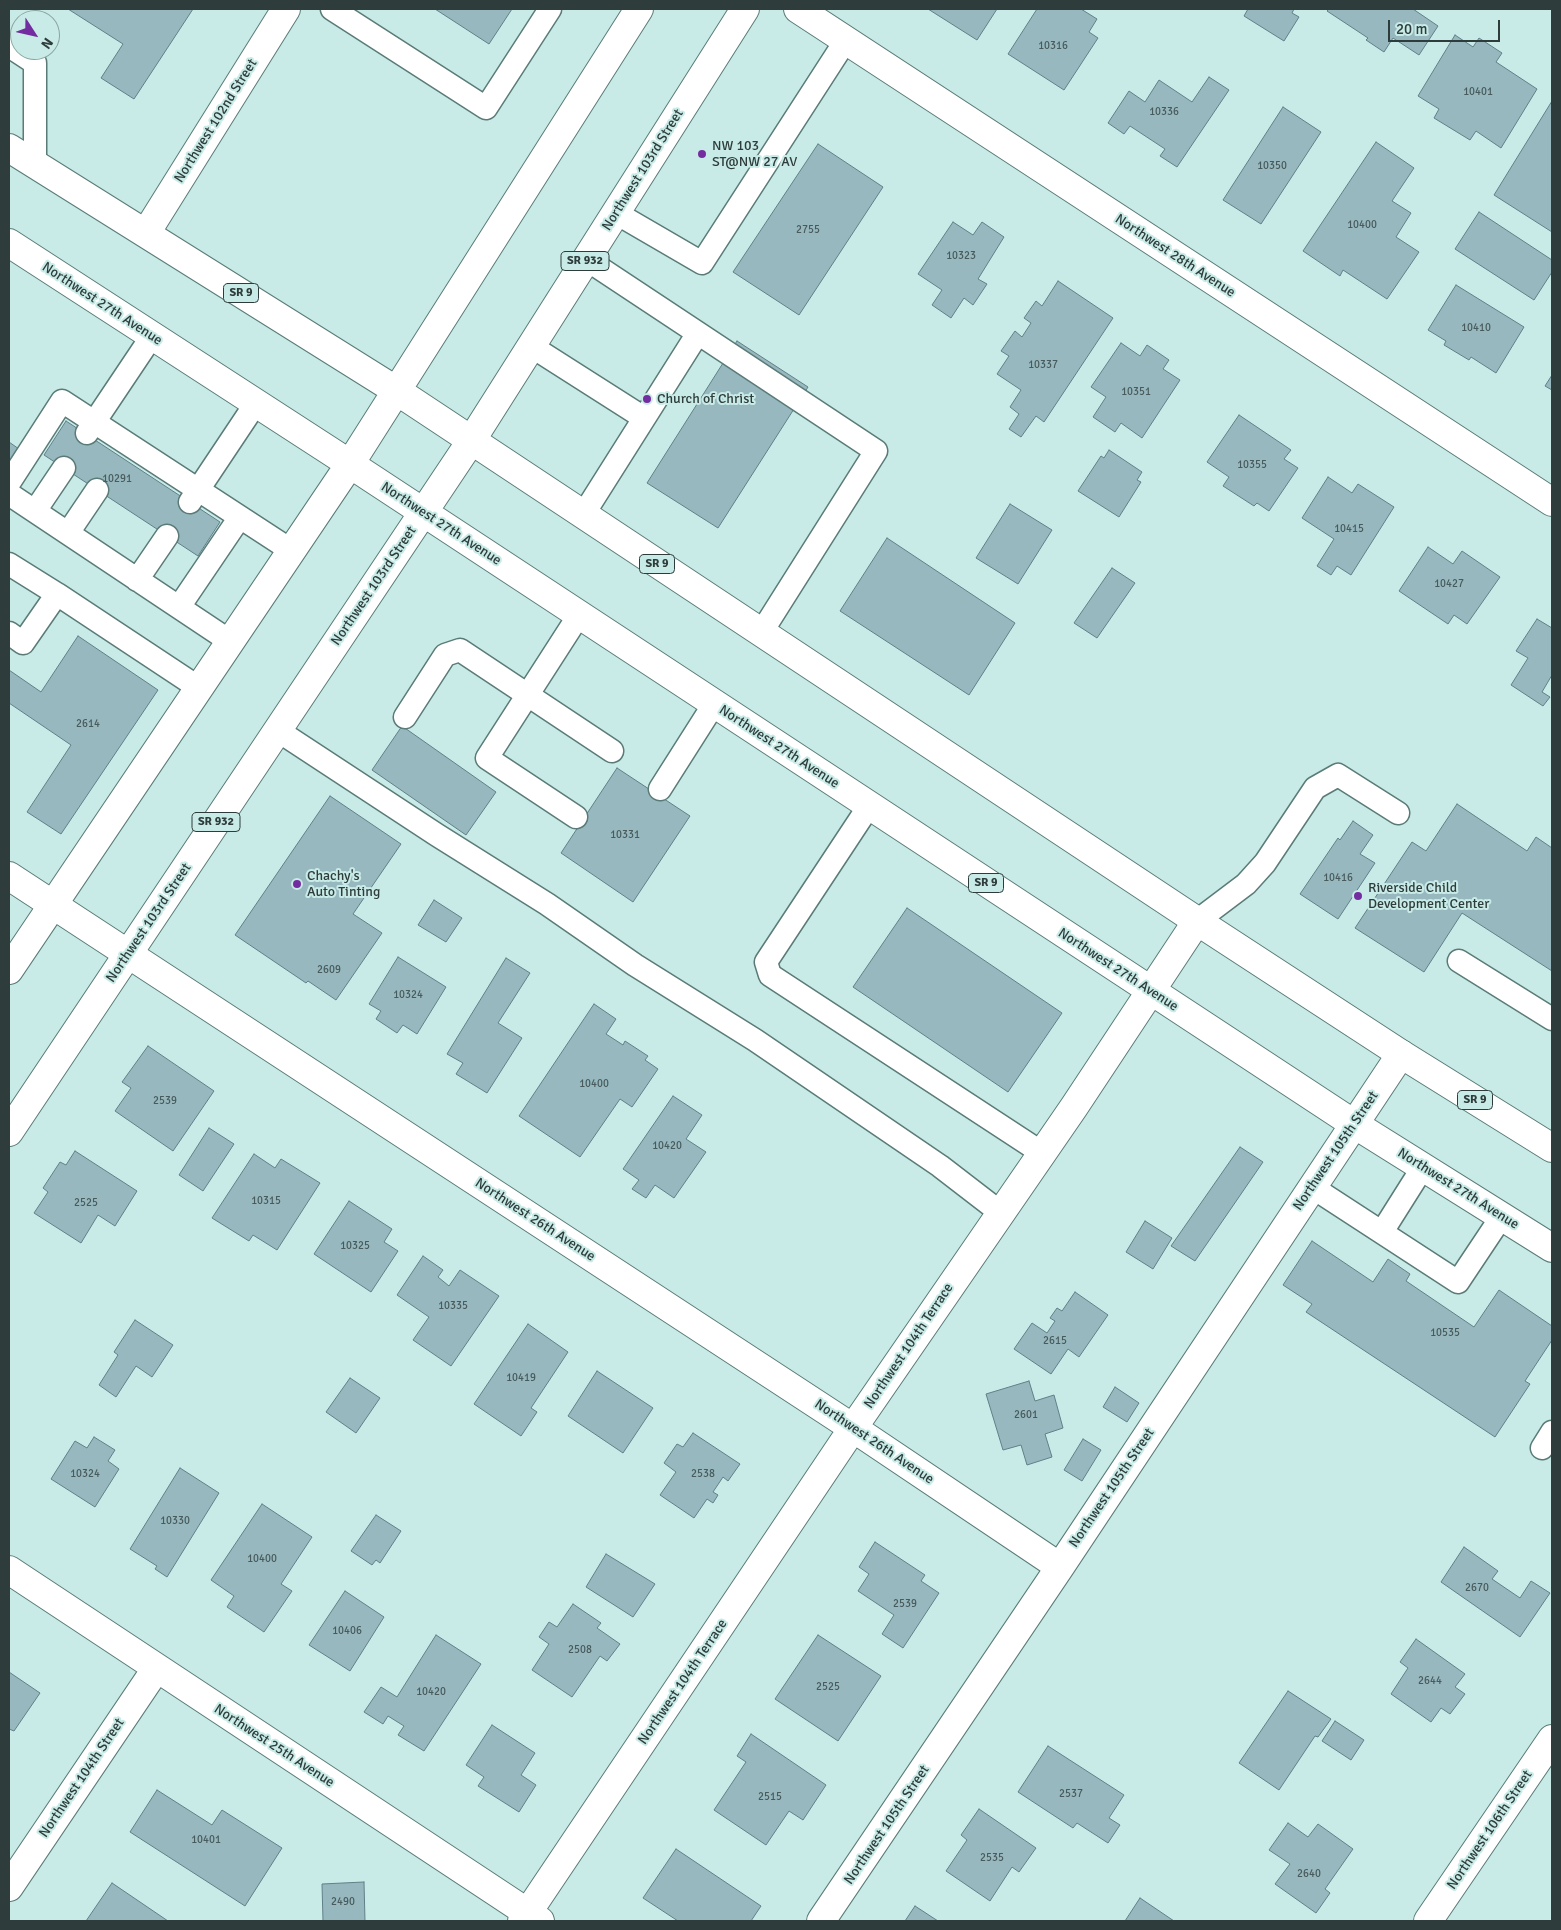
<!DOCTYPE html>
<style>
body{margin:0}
#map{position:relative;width:1561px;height:1930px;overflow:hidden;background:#c8ebe7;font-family:Signika,sans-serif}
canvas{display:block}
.frame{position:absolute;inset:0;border:10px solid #2e3c3b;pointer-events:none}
.north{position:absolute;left:10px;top:10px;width:50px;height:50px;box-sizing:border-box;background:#c8ebe7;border:1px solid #8aa5a2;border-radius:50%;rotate:125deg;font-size:14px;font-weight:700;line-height:20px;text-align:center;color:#2e3c3b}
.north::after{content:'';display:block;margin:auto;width:18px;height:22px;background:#742da0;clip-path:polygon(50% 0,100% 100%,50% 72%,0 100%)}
.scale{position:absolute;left:1388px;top:20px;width:112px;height:22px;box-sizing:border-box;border:2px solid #2e3c3b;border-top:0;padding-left:6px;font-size:15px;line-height:18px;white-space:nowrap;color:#2e3c3b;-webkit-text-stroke:4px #c8ebe7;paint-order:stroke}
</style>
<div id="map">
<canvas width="1561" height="1930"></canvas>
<div class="frame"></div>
<div class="north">N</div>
<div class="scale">20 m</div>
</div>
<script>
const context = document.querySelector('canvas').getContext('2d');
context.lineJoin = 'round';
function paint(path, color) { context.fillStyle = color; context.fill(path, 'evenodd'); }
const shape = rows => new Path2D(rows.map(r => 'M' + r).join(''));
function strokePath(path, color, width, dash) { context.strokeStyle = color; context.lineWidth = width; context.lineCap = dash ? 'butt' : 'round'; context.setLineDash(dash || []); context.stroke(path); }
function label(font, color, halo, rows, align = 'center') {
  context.font = font + ' Signika,sans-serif'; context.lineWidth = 4; context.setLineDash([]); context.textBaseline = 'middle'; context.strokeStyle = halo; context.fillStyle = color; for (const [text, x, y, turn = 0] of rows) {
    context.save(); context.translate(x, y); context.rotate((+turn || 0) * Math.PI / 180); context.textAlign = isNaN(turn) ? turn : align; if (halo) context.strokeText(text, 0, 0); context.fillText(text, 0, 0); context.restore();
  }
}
const building = shape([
 [68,9,193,9,134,99,101,78,123,44,68,9],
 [435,9,512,9,489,44,435,9],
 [928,9,997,9,977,40,928,9],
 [1037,9,1081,9,1097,19,1089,32,1098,38,1064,90,1008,54,1037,9],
 [1248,9,1294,9,1292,13,1299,17,1284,41,1244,16,1248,9],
 [1329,9,1413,9,1438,26,1419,55,1393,38,1384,52,1366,40,1368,38,1327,11,1329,9],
 [1455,35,1473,47,1479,38,1502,53,1496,62,1537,89,1501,148,1476,131,1470,140,1434,118,1439,109,1418,96,1455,35],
 [1209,77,1229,90,1177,167,1160,156,1165,149,1130,126,1124,134,1108,123,1129,91,1145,102,1159,80,1192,102,1209,77],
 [1552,101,1552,232,1494,195,1552,101],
 [1283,107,1321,132,1261,224,1223,200,1283,107],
 [1376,142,1414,168,1392,201,1411,213,1396,237,1419,252,1387,299,1343,270,1340,276,1303,251,1376,142],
 [818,144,883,187,799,315,733,272,818,144],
 [1479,212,1552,260,1552,272,1534,300,1455,249,1479,212],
 [953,222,973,235,982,222,1004,237,978,279,987,284,973,305,964,298,951,318,932,305,942,290,918,274,953,222],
 [1058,281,1113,318,1044,422,1036,416,1021,437,1009,429,1019,414,1010,407,1021,390,997,374,1009,356,1001,351,1015,331,1022,337,1031,323,1024,318,1036,301,1042,306,1058,281],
 [1456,285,1524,327,1496,373,1471,357,1469,360,1444,345,1446,341,1428,330,1456,285],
 [737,341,808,387,718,528,647,483,737,341],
 [1121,343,1140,356,1147,345,1169,360,1163,369,1180,380,1142,438,1121,423,1115,432,1093,417,1106,397,1091,387,1121,343],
 [1552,375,1552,390,1545,386,1552,375],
 [1239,415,1291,450,1284,459,1298,468,1269,511,1257,503,1254,506,1223,486,1229,477,1207,462,1239,415],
 [66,421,220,522,198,556,44,455,66,421],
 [9,442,19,449,9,464,9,442],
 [1109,450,1142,472,1137,480,1141,482,1119,517,1078,491,1101,456,1104,458,1109,450],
 [1328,477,1352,493,1358,484,1394,507,1351,575,1337,566,1331,575,1317,566,1334,539,1302,518,1328,477],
 [1010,504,1052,530,1018,584,976,558,1010,504],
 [887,538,1015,623,969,695,840,611,887,538],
 [1428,547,1453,564,1462,551,1500,577,1467,624,1454,615,1448,624,1399,591,1428,547],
 [1112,568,1135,583,1097,638,1074,623,1112,568],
 [1537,619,1552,628,1552,675,1542,692,1550,697,1543,706,1511,685,1528,658,1516,651,1537,619],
 [78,636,158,690,61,834,27,812,71,745,9,703,9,670,41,692,78,636],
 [402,726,496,792,466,835,372,770,402,726],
 [617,768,690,816,633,902,561,853,617,768],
 [330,796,401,844,353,914,382,933,336,1000,308,981,306,983,235,935,330,796],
 [1457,804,1527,851,1536,837,1552,848,1552,971,1462,913,1424,972,1355,928,1412,842,1426,851,1457,804],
 [1353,821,1373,835,1360,854,1375,863,1338,919,1300,894,1338,838,1340,840,1353,821],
 [434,900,462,918,446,942,418,925,434,900],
 [907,908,1062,1013,1008,1092,853,987,907,908],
 [398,957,446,987,417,1034,403,1025,397,1033,376,1019,381,1011,369,1004,398,957],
 [506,958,530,973,498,1023,522,1038,487,1093,456,1074,463,1063,447,1054,506,958],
 [594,1004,616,1019,606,1034,623,1045,625,1041,648,1056,645,1060,658,1069,632,1107,620,1099,580,1157,519,1116,594,1004],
 [148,1046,214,1091,173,1151,115,1111,131,1088,122,1082,148,1046],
 [673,1096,702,1115,686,1139,706,1152,674,1198,655,1185,646,1198,632,1189,639,1180,623,1169,673,1096],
 [209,1128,234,1144,203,1191,179,1175,209,1128],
 [1240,1147,1263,1162,1195,1261,1171,1246,1240,1147],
 [75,1151,137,1191,115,1226,98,1215,81,1243,34,1213,48,1192,43,1188,60,1162,66,1165,75,1151],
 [254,1154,275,1168,281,1159,320,1183,277,1250,253,1235,249,1241,212,1218,254,1154],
 [349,1201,392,1229,384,1242,398,1251,371,1292,314,1254,349,1201],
 [1145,1221,1172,1238,1153,1269,1126,1252,1145,1221],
 [1312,1241,1373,1282,1388,1259,1410,1274,1406,1281,1474,1327,1499,1290,1552,1326,1552,1340,1525,1381,1530,1384,1495,1437,1306,1312,1312,1304,1283,1285,1312,1241],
 [423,1256,443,1270,438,1277,449,1286,460,1270,499,1296,451,1366,413,1340,429,1317,397,1295,423,1256],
 [1075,1292,1108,1315,1079,1357,1068,1349,1051,1374,1014,1349,1032,1323,1047,1333,1055,1321,1050,1318,1057,1308,1062,1311,1075,1292],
 [135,1320,173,1345,152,1377,136,1366,116,1397,99,1385,118,1355,114,1352,135,1320],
 [528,1324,568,1352,531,1408,537,1412,521,1436,474,1404,528,1324],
 [597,1371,653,1408,623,1453,568,1416,597,1371],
 [350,1378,380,1398,356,1433,326,1412,350,1378],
 [1029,1381,1035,1401,1054,1395,1063,1428,1045,1434,1052,1457,1027,1465,1021,1445,1003,1450,986,1394,1029,1381],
 [1115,1387,1139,1403,1127,1422,1103,1407,1115,1387],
 [693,1433,740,1464,728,1481,723,1477,713,1492,718,1495,713,1503,707,1499,694,1518,660,1495,676,1472,664,1463,677,1444,683,1447,693,1433],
 [94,1437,115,1450,108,1461,119,1469,95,1507,51,1479,75,1441,87,1448,94,1437],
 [1083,1439,1101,1450,1082,1481,1064,1470,1083,1439],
 [180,1468,219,1493,167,1577,155,1569,157,1566,130,1549,180,1468],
 [262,1504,312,1537,281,1584,292,1591,264,1632,227,1607,234,1596,211,1580,262,1504],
 [376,1515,401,1531,380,1563,376,1560,372,1565,351,1551,376,1515],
 [875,1542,925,1575,921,1581,939,1593,903,1648,882,1634,894,1615,858,1591,869,1574,859,1567,875,1542],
 [1464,1547,1498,1571,1492,1579,1520,1598,1531,1581,1550,1593,1520,1637,1441,1582,1464,1547],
 [606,1554,655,1584,633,1617,586,1587,606,1554],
 [345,1591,384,1617,350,1671,309,1645,345,1591],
 [573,1604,601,1623,597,1628,620,1644,607,1661,600,1656,572,1697,532,1670,549,1644,539,1637,549,1622,557,1627,573,1604],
 [436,1635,481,1664,424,1751,398,1735,404,1726,388,1716,383,1724,364,1712,381,1687,397,1697,436,1635],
 [818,1635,881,1676,838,1741,775,1699,818,1635],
 [1416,1639,1465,1674,1455,1687,1465,1694,1450,1714,1441,1708,1431,1722,1391,1694,1408,1668,1400,1662,1416,1639],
 [9,1672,40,1693,14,1731,9,1729,9,1672],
 [1288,1691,1331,1719,1318,1737,1315,1736,1279,1790,1239,1763,1288,1691],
 [1335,1721,1364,1740,1351,1760,1322,1741,1335,1721],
 [492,1725,535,1753,521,1775,536,1785,519,1812,478,1786,484,1777,466,1765,492,1725],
 [751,1734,826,1785,803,1820,789,1811,766,1845,714,1810,746,1762,737,1756,751,1734],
 [1048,1746,1124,1795,1109,1818,1120,1825,1108,1843,1077,1823,1073,1828,1018,1792,1048,1746],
 [157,1790,212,1825,222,1810,282,1848,245,1906,130,1832,157,1790],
 [979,1809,1036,1848,1019,1872,1012,1867,990,1901,946,1871,967,1840,961,1835,979,1809],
 [1288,1823,1308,1837,1318,1824,1353,1849,1325,1889,1330,1893,1316,1913,1275,1884,1290,1864,1269,1850,1288,1823],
 [676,1849,761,1906,751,1921,678,1921,643,1898,676,1849],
 [364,1882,365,1921,323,1921,322,1884,364,1882],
 [112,1883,168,1921,86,1921,112,1883],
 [1140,1898,1174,1921,1125,1921,1140,1898],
 [915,1906,938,1921,905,1921,915,1906]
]);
const service = shape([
 [332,9,486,108,550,9],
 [9,46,35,63,35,164],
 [616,213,702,263,846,40],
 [586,259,876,451,761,633],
 [531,346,644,418],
 [87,433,152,336],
 [9,483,62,401,292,551],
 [9,494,231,642],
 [190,502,256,403],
 [35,511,64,468],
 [583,515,698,333],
 [68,533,97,490],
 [9,564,57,594],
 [137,580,167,536],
 [179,607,240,517],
 [9,633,23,643,57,594,199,688],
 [405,717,445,655,460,650,612,751],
 [277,730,437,835,547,904,635,965,755,1040,940,1166,1001,1213],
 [660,789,714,704],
 [869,806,766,962,770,975,1042,1153],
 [576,817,487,758,579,615],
 [1197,921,1246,884,1265,863,1315,788,1338,775,1398,813],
 [1459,961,1552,1019],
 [1312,1187,1458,1282,1502,1216],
 [1382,1232,1423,1167],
 [1542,1448,1552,1432]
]);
const minor = shape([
 [798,9,1552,502],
 [146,233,286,9],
 [9,876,853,1428,1060,1567],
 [9,1570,540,1921],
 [9,1887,156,1669],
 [522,1921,853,1428,1074,1107,1197,921],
 [821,1921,1060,1567,1401,1054],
 [1428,1921,1552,1739]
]);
const primary = shape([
 [9,148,397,391,1197,921,1401,1054,1552,1148],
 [9,243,350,464,1354,1124,1552,1248],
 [9,970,350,464,639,9],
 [9,1132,471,441,745,9]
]);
const markers = [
 [702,154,5,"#742da0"],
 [647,399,5,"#742da0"],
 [297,884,5,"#742da0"],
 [1358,896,5,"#742da0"]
];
const numberNames = [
 ["10316",1053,46],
 ["10401",1478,92],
 ["10336",1164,112],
 ["10350",1272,166],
 ["10400",1362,225],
 ["2755",808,230],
 ["10323",961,256],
 ["10410",1476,328],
 ["10337",1043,365],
 ["10351",1136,392],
 ["10355",1252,465],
 ["10291",117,479],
 ["10415",1349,529],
 ["10427",1449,584],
 ["2614",88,724],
 ["10331",625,835],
 ["10416",1338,878],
 ["2609",329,970],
 ["10324",408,995],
 ["10400",594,1084],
 ["2539",165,1101],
 ["10420",667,1146],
 ["10315",266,1201],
 ["2525",86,1203],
 ["10325",355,1246],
 ["10335",453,1306],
 ["10535",1445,1333],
 ["2615",1055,1341],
 ["10419",521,1378],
 ["2601",1026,1415],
 ["10324",85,1474],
 ["2538",703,1474],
 ["10330",175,1521],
 ["10400",262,1559],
 ["2670",1477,1588],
 ["2539",905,1604],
 ["10406",347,1631],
 ["2508",580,1650],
 ["2644",1430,1681],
 ["2525",828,1687],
 ["10420",431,1692],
 ["2537",1071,1794],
 ["2515",770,1797],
 ["10401",206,1840],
 ["2535",992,1858],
 ["2640",1309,1874],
 ["2490",343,1902]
];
const shields = [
 [585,261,48],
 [241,293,35],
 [657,564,35],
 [216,822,48],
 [986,883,35],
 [1475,1100,35]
];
const shieldNames = [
 ["SR 932",585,261],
 ["SR 9",241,293],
 ["SR 9",657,564],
 ["SR 932",216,822],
 ["SR 9",986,883],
 ["SR 9",1475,1100]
];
const streetNames = [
 ["Northwest 102nd Street",216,121,-58],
 ["Northwest 103rd Street",643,170,-58],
 ["Northwest 28th Avenue",1175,256,33],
 ["Northwest 27th Avenue",102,304,33],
 ["Northwest 27th Avenue",441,524,33],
 ["Northwest 103rd Street",374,586,-56],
 ["Northwest 27th Avenue",779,747,33],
 ["Northwest 103rd Street",149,923,-56],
 ["Northwest 27th Avenue",1118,970,33],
 ["Northwest 105th Street",1336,1151,-56],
 ["Northwest 27th Avenue",1458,1189,32],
 ["Northwest 26th Avenue",535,1220,33],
 ["Northwest 104th Terrace",909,1346,-56],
 ["Northwest 26th Avenue",874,1442,34],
 ["Northwest 105th Street",1112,1488,-56],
 ["Northwest 104th Terrace",683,1682,-56],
 ["Northwest 25th Avenue",274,1746,33],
 ["Northwest 104th Street",82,1778,-56],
 ["Northwest 105th Street",887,1825,-56],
 ["Northwest 106th Street",1490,1830,-56]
];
const poiNames = [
 ["NW 103",712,146],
 ["ST@NW 27 AV",712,162],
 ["Church of Christ",657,399],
 ["Chachy's",307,876],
 ["Auto Tinting",307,892],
 ["Riverside Child",1368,888],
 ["Development Center",1368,904]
];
paint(building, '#97b8bf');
strokePath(building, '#608087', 1);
strokePath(service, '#5a7b77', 25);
strokePath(minor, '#5a7b77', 30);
strokePath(primary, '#5a7b77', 30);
strokePath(service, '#fff', 22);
strokePath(minor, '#fff', 28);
strokePath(primary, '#fff', 28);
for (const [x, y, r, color] of markers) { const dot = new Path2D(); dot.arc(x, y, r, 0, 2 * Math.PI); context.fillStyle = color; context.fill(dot); strokePath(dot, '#c8ebe7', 2); }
label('11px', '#485b5c', null, numberNames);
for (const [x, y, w] of shields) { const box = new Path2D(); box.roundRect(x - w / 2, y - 9.5, w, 19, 4); context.fillStyle = '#c8ebe7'; context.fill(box); strokePath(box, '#2e3c3b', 1); }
label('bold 12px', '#2e3c3b', null, shieldNames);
label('14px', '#2e3c3b', '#c8ebe7', streetNames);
label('14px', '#2e3c3b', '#c8ebe7', poiNames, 'left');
</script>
